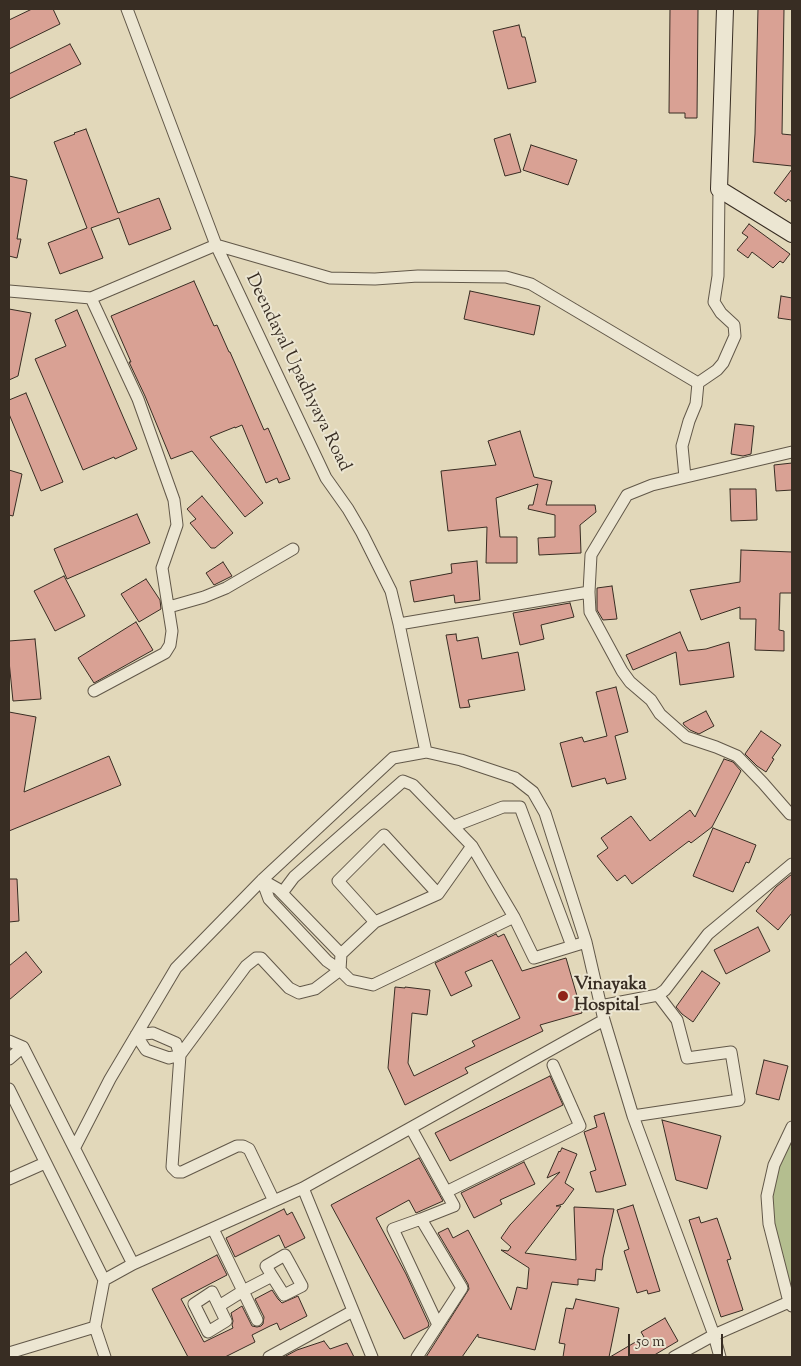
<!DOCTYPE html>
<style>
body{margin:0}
#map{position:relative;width:801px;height:1366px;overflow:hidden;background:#e2d8ba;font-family:"Sorts Mill Goudy",serif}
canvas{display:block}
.frame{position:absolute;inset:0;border:10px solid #382d23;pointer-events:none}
.scale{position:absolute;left:628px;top:1334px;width:95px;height:22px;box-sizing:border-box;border:2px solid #382d23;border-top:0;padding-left:6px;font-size:15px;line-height:18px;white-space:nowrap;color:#382d23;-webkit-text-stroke:4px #ece6d2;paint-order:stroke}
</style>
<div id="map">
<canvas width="801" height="1366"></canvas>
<div class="frame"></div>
<div class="scale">50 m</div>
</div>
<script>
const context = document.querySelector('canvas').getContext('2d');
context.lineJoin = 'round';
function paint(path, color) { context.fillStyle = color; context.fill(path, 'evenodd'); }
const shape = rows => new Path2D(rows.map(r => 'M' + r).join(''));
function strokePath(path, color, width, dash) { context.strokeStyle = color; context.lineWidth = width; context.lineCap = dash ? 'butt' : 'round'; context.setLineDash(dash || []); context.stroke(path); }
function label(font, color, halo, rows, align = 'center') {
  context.font = font + ' "Sorts Mill Goudy",serif'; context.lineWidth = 4; context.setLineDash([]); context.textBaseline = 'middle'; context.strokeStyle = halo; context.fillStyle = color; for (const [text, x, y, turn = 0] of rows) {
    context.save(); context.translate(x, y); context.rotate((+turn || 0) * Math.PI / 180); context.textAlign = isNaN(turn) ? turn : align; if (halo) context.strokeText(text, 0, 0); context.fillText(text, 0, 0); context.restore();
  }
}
const green = shape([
 [792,1127,792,1306,769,1224,774,1165]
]);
const building = shape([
 [32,9,53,9,60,24,9,49,9,20,32,9],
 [670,9,698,9,697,118,685,118,685,113,669,113,670,9],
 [758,9,784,9,782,134,792,135,792,166,753,162,755,134,758,9],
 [519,25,522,37,525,37,536,82,508,89,493,31,519,25],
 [70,44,81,64,9,99,9,74,70,44],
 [86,129,118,213,159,198,171,229,129,245,119,218,91,228,103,258,60,274,48,243,87,228,54,142,75,134,74,133,86,129],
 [510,134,521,172,505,176,494,139,510,134],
 [531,145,577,160,568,185,523,170,531,145],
 [792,169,792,202,788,199,786,202,774,193,792,169],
 [9,176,27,180,17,239,21,239,17,258,9,256,9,176],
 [749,224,790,254,783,263,780,261,773,268,752,252,748,258,737,250,748,237,742,233,749,224],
 [194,281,214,326,217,325,229,352,230,352,264,430,268,428,290,479,279,483,277,478,266,483,242,425,235,428,235,427,210,437,263,503,245,517,192,451,171,459,145,396,129,362,131,362,111,316,194,281],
 [470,291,540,306,534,335,464,319,470,291],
 [781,296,792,298,792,320,778,318,781,296],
 [9,309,31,313,18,376,9,380,9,309],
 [77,310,137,449,115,459,114,457,83,470,35,359,66,346,55,320,77,310],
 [26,393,63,482,41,491,9,414,9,400,26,393],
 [735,424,754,426,751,454,743,456,731,454,735,424],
 [520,431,534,477,552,481,546,505,595,505,596,512,580,525,581,553,539,555,538,538,555,537,555,515,528,509,529,505,533,505,538,484,496,498,500,537,517,537,517,563,486,563,487,527,448,531,441,471,496,465,488,441,520,431],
 [792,463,792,490,776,491,774,465,792,463],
 [9,470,22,474,13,516,9,515,9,470],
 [730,489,756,489,757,520,731,521,730,489],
 [202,496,233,533,215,548,211,548,190,523,196,519,187,509,202,496],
 [137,514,150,543,67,579,54,549,137,514],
 [741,550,792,552,792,593,780,593,779,630,784,631,784,651,755,650,756,619,740,619,740,607,701,620,690,590,740,582,741,550],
 [477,561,480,600,455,603,454,595,414,602,410,581,452,573,451,564,477,561],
 [223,562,232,576,214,585,206,573,223,562],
 [64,576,85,616,55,631,34,591,64,576],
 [146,579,160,600,161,609,139,622,121,594,146,579],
 [612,586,617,619,603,620,597,610,597,588,612,586],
 [570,603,574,617,541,625,544,639,520,645,513,613,570,603],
 [136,622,153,650,94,683,78,658,136,622],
 [680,632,688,651,706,649,729,642,734,677,680,685,676,652,633,670,626,655,680,632],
 [456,634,457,641,478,637,482,659,518,652,525,690,468,700,470,707,460,708,446,635,456,634],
 [35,639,41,699,13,701,9,661,9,641,35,639],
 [616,687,628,732,615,736,626,779,607,784,605,778,572,787,560,743,582,737,584,742,607,736,596,692,616,687],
 [706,711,714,726,699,734,690,730,684,725,683,723,706,711],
 [9,712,36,717,24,792,109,756,121,785,9,831,9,712],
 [761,731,781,745,772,758,774,759,766,772,757,766,745,754,761,731],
 [724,759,733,762,741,771,712,827,691,843,689,841,632,884,625,875,617,881,597,856,608,848,601,838,631,816,650,841,690,810,695,817,724,759],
 [713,828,756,845,749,863,746,862,733,892,693,876,713,828],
 [792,874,792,913,778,930,756,911,776,887,792,874],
 [9,879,17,879,19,921,9,922,9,879],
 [758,927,770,951,726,974,714,950,758,927],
 [496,934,498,937,504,934,522,971,566,958,582,1013,540,1025,543,1031,465,1068,468,1073,405,1105,388,1068,395,987,405,988,405,987,430,990,427,1015,412,1013,408,1063,414,1076,475,1046,472,1041,520,1018,492,960,465,972,472,986,451,996,435,963,496,934],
 [26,952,42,972,9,1000,9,966,26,952],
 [702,971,720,983,693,1022,682,1014,676,1007,702,971],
 [764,1060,788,1066,779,1100,756,1094,764,1060],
 [550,1076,563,1105,450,1161,435,1133,550,1076],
 [604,1113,626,1185,600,1192,596,1192,590,1172,596,1170,584,1132,597,1127,594,1116,604,1113],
 [662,1120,721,1136,707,1189,676,1180,662,1120],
 [562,1148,577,1154,565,1183,574,1189,563,1204,556,1206,561,1206,525,1253,576,1260,574,1207,614,1209,603,1258,602,1270,596,1269,595,1281,578,1279,578,1285,552,1282,535,1350,478,1337,478,1334,462,1357,426,1357,469,1289,468,1284,438,1233,448,1228,453,1238,468,1230,511,1310,517,1287,527,1289,529,1268,501,1250,508,1251,511,1247,501,1238,510,1225,560,1172,547,1178,559,1151,560,1152,562,1148],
 [419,1158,443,1201,416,1213,409,1200,376,1218,406,1274,429,1324,428,1327,404,1339,331,1205,419,1158],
 [524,1162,535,1184,500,1200,502,1204,474,1218,461,1193,524,1162],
 [633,1205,660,1291,648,1294,647,1290,637,1293,624,1251,629,1249,617,1210,633,1205],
 [284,1209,287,1215,292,1212,305,1238,285,1248,279,1235,235,1257,226,1238,284,1209],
 [699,1217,701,1223,717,1218,731,1259,727,1260,743,1310,721,1317,689,1220,699,1217],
 [217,1255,227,1275,181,1299,204,1342,233,1328,232,1325,233,1321,231,1313,242,1306,252,1326,257,1327,261,1326,263,1324,264,1317,255,1299,272,1290,278,1299,282,1303,298,1296,307,1316,280,1330,277,1323,270,1326,252,1335,255,1342,225,1357,188,1357,152,1289,217,1255],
 [576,1299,619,1308,609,1357,563,1357,565,1344,559,1343,566,1308,573,1309,576,1299],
 [665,1318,678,1341,651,1357,610,1357,644,1337,641,1332,665,1318],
 [324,1341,330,1349,347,1343,354,1357,284,1357,297,1350,324,1341]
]);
const street = shape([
 [127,9,216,245,326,478,348,509,362,533,391,591,399,624,426,752],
 [9,291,91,298,216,245,330,278,375,279,418,276,506,277,531,284,698,383],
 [91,298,138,399,174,500,177,525,162,568,172,631,170,645,165,653,94,691],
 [792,452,652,485,627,495,591,555,589,592,590,612,622,671,630,682,651,700,660,714,686,737,716,747,737,756,763,783,790,814,792,814],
 [685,477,682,446,689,421,696,404,698,383,717,370,723,363,735,336,734,325,721,313,714,302,718,276,719,189],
 [169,607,204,597,226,588,293,549],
 [399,624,589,592],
 [454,826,503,807,520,807,572,946],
 [262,880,278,889,341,954,340,970,315,989,299,993,289,988,261,958,256,958,246,966,180,1055,172,1167,177,1172,182,1172,237,1146,243,1146,249,1149,274,1201],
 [262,880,269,899,327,961,340,970,350,980,373,985,514,917],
 [282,893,294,877,403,781,413,785,472,846,514,917,534,958,586,942],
 [438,894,384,835,338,881,375,922,438,894,472,846],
 [341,954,375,922],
 [600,1006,658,995,665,990,708,934,792,864],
 [153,1033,176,1043,180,1055,169,1058,146,1050,136,1035,153,1033],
 [9,1041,23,1047,133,1264],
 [9,1059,23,1047],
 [9,1089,104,1280,95,1327,105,1357],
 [633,1116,739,1100,731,1052,687,1058,677,1020,658,995],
 [792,1127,774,1165,767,1196,769,1224,789,1302,792,1306],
 [411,1128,454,1206,421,1219,462,1288,417,1357],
 [75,1147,110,1079,176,968,262,880,393,758,426,752,461,760,515,778,533,792,545,813,586,942,604,1020,633,1116,714,1335,789,1302],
 [9,1179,45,1163],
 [303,1188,372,1357],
 [446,1192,580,1126,553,1065],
 [421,1219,393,1229,438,1325],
 [213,1229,257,1320],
 [104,1280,133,1264,303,1188,604,1020],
 [212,1292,226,1321,208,1332,194,1304,212,1292],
 [219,1306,243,1291,272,1276,266,1266,285,1255,302,1286,284,1295,272,1276],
 [9,1353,95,1327],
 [269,1357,353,1311],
 [674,1357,714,1335,720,1357]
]);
const secondary = shape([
 [725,9,719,189,792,234]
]);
const markers = [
 [563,996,6,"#8f2418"]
];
const streetNames = [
 ["Deendayal Upadhyaya Road",297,373,64]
];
const poiNames = [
 ["Vinayaka",574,986],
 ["Hospital",574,1007]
];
paint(green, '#b4be8f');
paint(building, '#d9a194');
strokePath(building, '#382d23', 1);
strokePath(street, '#625849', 13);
strokePath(secondary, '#382d23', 18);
strokePath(street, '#ece6d2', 11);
strokePath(secondary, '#ece6d2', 16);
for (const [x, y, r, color] of markers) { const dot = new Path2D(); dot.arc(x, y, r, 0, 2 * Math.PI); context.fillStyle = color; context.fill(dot); strokePath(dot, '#ece6d2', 2); }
label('18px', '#382d23', '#ece6d2', streetNames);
label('bold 18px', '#382d23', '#ece6d2', poiNames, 'left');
</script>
